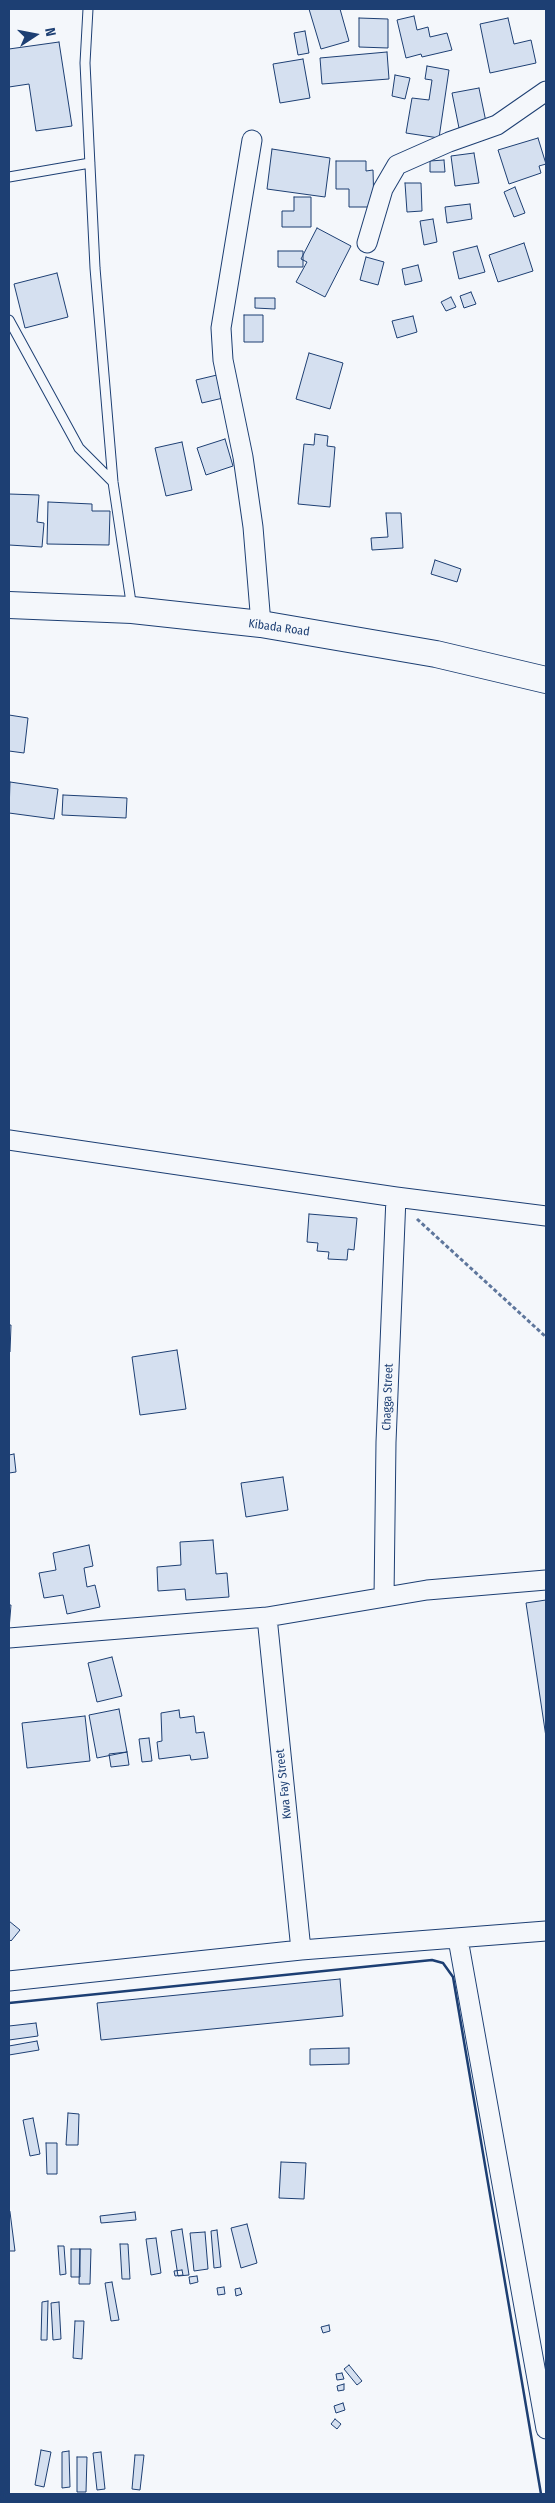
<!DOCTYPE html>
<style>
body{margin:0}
#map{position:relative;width:555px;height:2503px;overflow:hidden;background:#f4f7fb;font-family:"Fira Sans Condensed",sans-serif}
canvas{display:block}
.frame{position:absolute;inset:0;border:10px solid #1d3f73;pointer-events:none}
.north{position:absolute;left:10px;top:10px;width:50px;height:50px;-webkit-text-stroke:4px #f4f7fb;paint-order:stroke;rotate:79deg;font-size:14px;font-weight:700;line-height:20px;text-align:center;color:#1d3f73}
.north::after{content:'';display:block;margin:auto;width:18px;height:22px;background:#1d3f73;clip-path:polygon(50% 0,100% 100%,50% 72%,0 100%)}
</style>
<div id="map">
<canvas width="555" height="2503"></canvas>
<div class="frame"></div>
<div class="north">N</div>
</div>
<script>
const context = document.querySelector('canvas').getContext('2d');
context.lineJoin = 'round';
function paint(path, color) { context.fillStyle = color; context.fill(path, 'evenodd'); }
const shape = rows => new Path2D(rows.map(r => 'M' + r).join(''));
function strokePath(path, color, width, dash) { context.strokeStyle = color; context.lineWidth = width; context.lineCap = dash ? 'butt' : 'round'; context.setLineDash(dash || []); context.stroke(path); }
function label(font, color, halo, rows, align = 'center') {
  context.font = font + ' "Fira Sans Condensed",sans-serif'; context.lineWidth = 4; context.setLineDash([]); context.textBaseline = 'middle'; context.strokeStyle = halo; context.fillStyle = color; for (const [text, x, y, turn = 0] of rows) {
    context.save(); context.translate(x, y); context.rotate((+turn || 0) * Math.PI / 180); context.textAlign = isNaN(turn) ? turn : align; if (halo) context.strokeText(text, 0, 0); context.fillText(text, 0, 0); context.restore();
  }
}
const building = shape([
 [309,9,340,9,349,41,321,49,309,9],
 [414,16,417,30,428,27,430,37,447,33,452,50,422,57,421,54,406,58,397,20,414,16],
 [359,18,388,19,388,48,359,47,359,18],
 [508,18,514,44,531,40,536,63,490,73,480,24,508,18],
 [305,31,309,53,298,55,294,33,305,31],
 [59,42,72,126,36,131,29,84,9,87,9,49,59,42],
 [387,52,389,79,322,84,320,58,387,52],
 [303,59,310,98,280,103,273,64,303,59],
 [427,66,449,70,439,138,406,133,412,98,429,100,432,80,425,79,427,66],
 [395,75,410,78,405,99,392,96,395,75],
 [479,88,486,122,459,128,452,93,479,88],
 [538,138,546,164,539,166,541,173,509,184,498,150,538,138],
 [272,149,330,158,325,197,267,189,272,149],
 [474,153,479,183,455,186,451,156,474,153],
 [444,160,445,172,430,172,430,161,444,160],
 [336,161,366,161,366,171,373,170,374,207,349,207,349,189,336,189,336,161],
 [405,183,421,183,422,211,407,212,405,183],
 [515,187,525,213,514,217,504,192,515,187],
 [294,197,311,197,311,227,282,227,282,211,294,211,294,197],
 [470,204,472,219,447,223,445,207,470,204],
 [433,219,437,242,424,245,420,221,433,219],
 [317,228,351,246,325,297,296,282,307,262,301,259,317,228],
 [524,243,533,271,498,282,489,255,524,243],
 [477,246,485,272,459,279,453,252,477,246],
 [278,251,303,251,303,267,278,267,278,251],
 [366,257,384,262,378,285,360,280,366,257],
 [418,265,422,281,405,285,402,269,418,265],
 [57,273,68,317,25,328,14,284,57,273],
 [471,292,476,304,464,308,460,296,471,292],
 [451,297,456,307,446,311,441,302,451,297],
 [255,298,275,298,275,309,255,308,255,298],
 [244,315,263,315,263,342,244,342,244,315],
 [413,316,417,332,397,338,392,321,413,316],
 [309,353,343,363,330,409,296,399,309,353],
 [217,375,223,398,202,403,196,380,217,375],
 [315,434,328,436,327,446,335,447,330,507,298,504,304,444,314,445,315,434],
 [225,439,233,466,206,475,197,448,225,439],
 [182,442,192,490,166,496,155,448,182,442],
 [9,494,39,495,37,522,44,523,42,547,9,545,9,494],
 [48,502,92,504,92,511,110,511,109,545,47,544,48,502],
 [386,513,401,513,403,548,372,550,371,538,388,537,386,513],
 [435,560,461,569,457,582,431,574,435,560],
 [9,715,28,718,24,753,9,751,9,715],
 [10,782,58,789,54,819,9,813,10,782],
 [63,795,127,798,126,818,62,815,63,795],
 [309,1214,357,1218,354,1250,348,1249,347,1260,328,1259,329,1252,317,1251,318,1243,307,1242,309,1214],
 [9,1325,11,1325,10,1352,9,1352,9,1325],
 [177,1350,186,1409,140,1415,132,1357,177,1350],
 [14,1454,16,1472,9,1473,9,1455,14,1454],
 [283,1477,288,1510,246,1517,241,1483,283,1477],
 [213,1540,216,1574,227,1573,229,1597,186,1600,185,1589,158,1591,157,1567,181,1565,180,1542,213,1540],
 [89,1545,93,1566,84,1568,87,1587,95,1585,100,1607,67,1614,63,1595,44,1598,39,1573,56,1570,53,1553,89,1545],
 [546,1600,546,1737,526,1603,546,1600],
 [9,1605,11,1605,9,1629,9,1605],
 [112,1657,122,1696,97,1702,88,1663,112,1657],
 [119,1709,127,1752,97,1758,89,1715,119,1709],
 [179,1710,180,1718,194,1716,196,1733,204,1732,208,1758,191,1760,190,1755,159,1759,157,1742,162,1741,161,1713,179,1710],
 [85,1716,90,1761,27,1768,22,1723,85,1716],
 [149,1738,152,1761,142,1762,139,1739,149,1738],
 [127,1752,129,1765,111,1767,109,1754,127,1752],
 [9,1921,20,1930,11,1941,9,1939,9,1921],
 [340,1979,343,2016,101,2040,97,2003,340,1979],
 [36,2023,38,2036,9,2040,9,2026,36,2023],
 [37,2041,39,2050,9,2055,9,2046,37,2041],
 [349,2048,349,2064,310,2065,310,2049,349,2048],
 [68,2113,79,2114,78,2145,66,2145,68,2113],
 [33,2118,40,2154,30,2156,23,2120,33,2118],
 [46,2143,57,2143,57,2174,47,2174,46,2143],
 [281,2162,306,2163,304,2199,279,2198,281,2162],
 [10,2212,15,2251,9,2251,9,2213,10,2212],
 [135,2212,136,2220,101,2223,100,2216,135,2212],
 [247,2224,257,2263,241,2268,231,2228,247,2224],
 [182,2229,189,2275,178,2276,171,2231,182,2229],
 [217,2230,221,2267,214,2268,211,2231,217,2230],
 [205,2232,208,2269,194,2271,190,2233,205,2232],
 [156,2238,161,2273,151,2275,146,2239,156,2238],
 [120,2244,128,2244,130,2279,122,2279,120,2244],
 [58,2246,64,2246,66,2274,60,2275,58,2246],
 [71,2249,80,2249,80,2277,71,2277,71,2249],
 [80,2249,91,2249,90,2284,79,2284,80,2249],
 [182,2270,183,2275,175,2276,174,2271,182,2270],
 [197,2276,198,2282,190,2284,189,2277,197,2276],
 [112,2282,119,2320,111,2321,105,2283,112,2282],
 [224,2287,225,2294,218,2295,217,2288,224,2287],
 [240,2288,242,2294,236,2296,235,2289,240,2288],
 [48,2301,47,2340,41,2340,42,2302,48,2301],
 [59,2302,61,2339,53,2340,51,2303,59,2302],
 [75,2321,84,2321,82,2359,73,2358,75,2321],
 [329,2325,330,2331,323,2333,321,2327,329,2325],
 [349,2365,362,2381,357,2385,344,2369,349,2365],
 [342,2373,344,2379,337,2380,336,2374,342,2373],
 [344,2384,344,2390,338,2391,337,2386,344,2384],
 [343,2403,345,2410,336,2413,334,2406,343,2403],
 [335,2419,341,2424,337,2429,331,2424,335,2419],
 [41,2450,51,2452,44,2487,35,2485,41,2450],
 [69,2451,70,2487,62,2488,62,2452,69,2451],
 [101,2452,105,2489,97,2490,93,2453,101,2452],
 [135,2455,144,2455,140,2490,132,2489,135,2455],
 [77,2457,87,2457,86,2492,77,2492,77,2457]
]);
const path = shape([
 [417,1219,546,1337]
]);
const service = shape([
 [88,9,85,63,95,268,113,482,132,609],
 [9,177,90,163],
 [9,320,79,448,113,482]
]);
const minor = shape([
 [252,140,221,328,223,360,243,457,253,527,261,624],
 [367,243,383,189,397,165,449,142,497,125,546,91],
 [9,1140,396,1197,546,1216],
 [384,1597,386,1442,396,1197],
 [267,1617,301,1950],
 [9,1638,267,1617,427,1590,546,1580],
 [458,1939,546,2429],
 [9,1981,301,1950,546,1931]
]);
const secondary = shape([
 [9,605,132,610,261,624,436,654,546,680]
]);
const wall = shape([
 [9,2003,432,1960,443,1963,453,1977,541,2494]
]);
const streetNames = [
 ["Kibada Road",279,628,8],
 ["Chagga Street",388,1397,-88],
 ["Kwa Fay Street",284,1784,-96]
];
paint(building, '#d5e0f0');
strokePath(building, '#1d3f73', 1);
strokePath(service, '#1d3f73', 11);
strokePath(minor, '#1d3f73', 21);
strokePath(secondary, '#1d3f73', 28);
strokePath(path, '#5e769c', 3, [4, 2.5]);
strokePath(service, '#f4f7fb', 9);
strokePath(minor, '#f4f7fb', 19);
strokePath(secondary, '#f4f7fb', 26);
strokePath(wall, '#1d3f73', 2.5);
label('12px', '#1d3f73', '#f4f7fb', streetNames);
</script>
